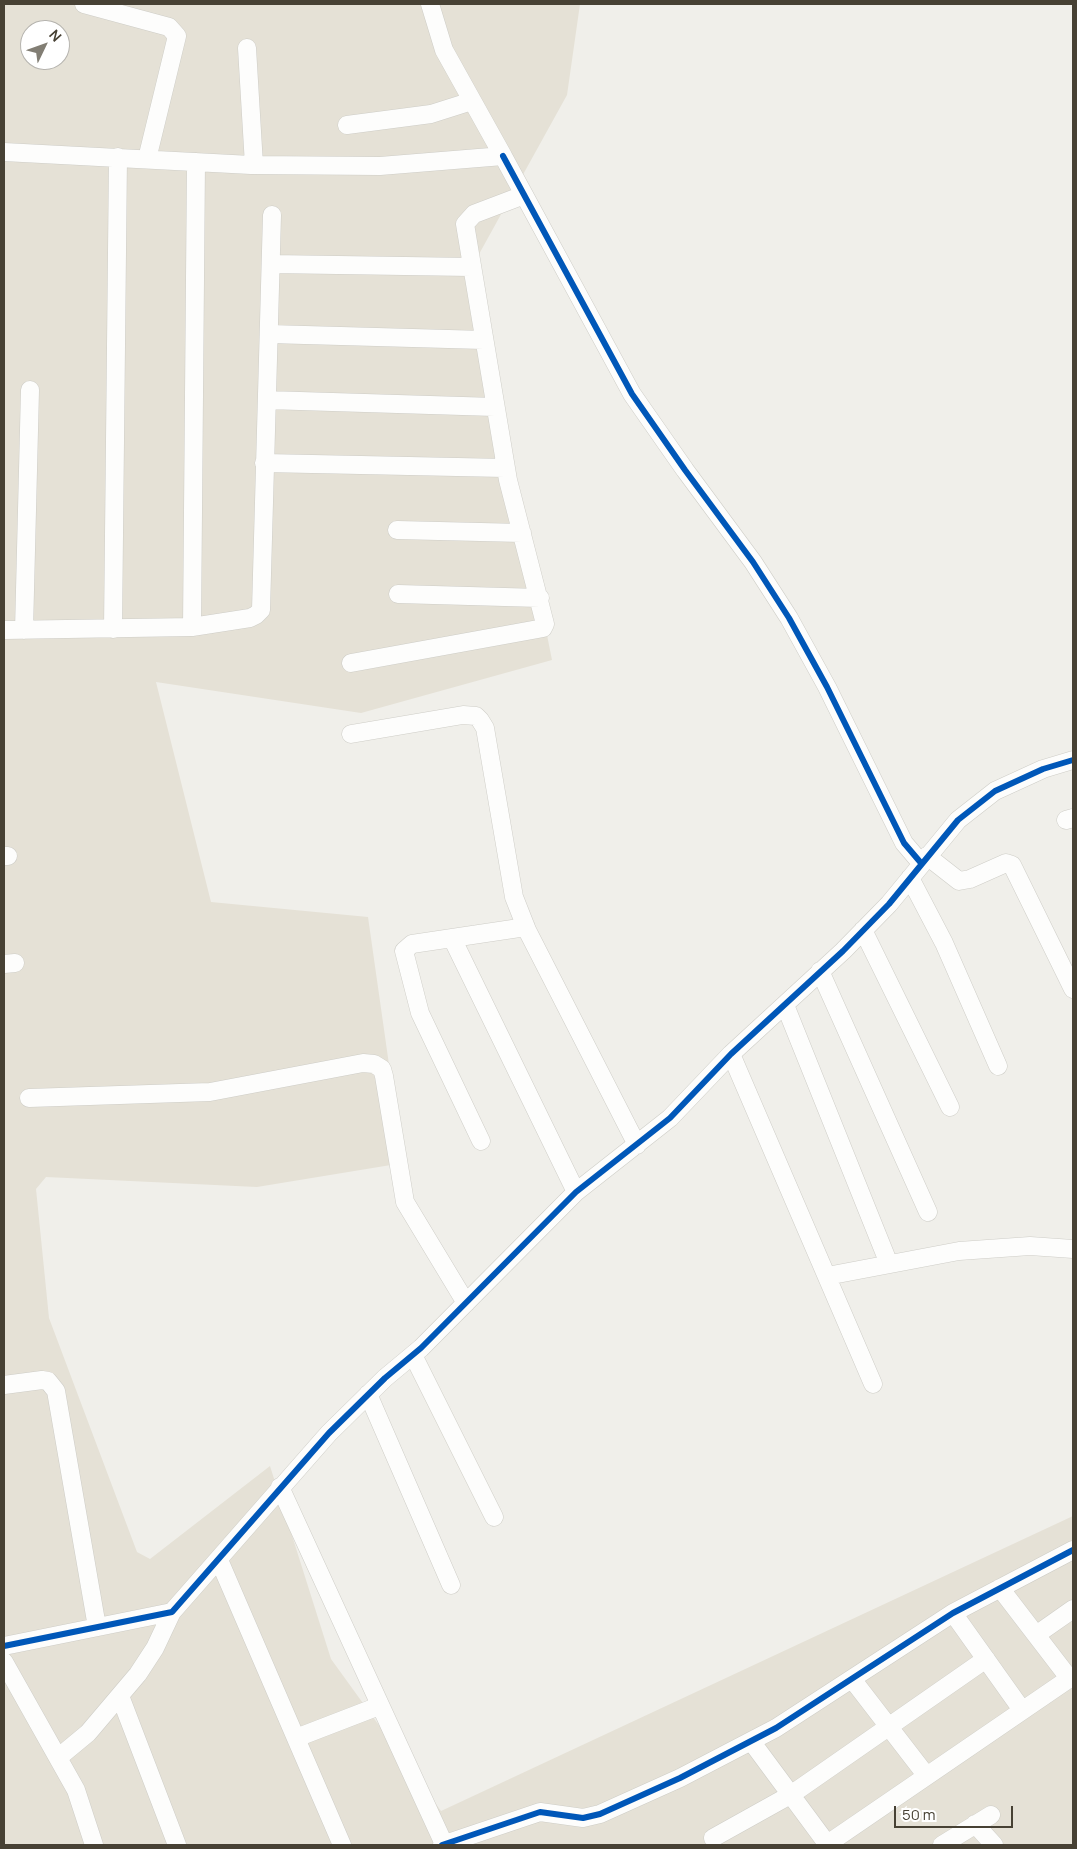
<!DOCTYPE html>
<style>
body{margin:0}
#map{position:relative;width:1077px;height:1849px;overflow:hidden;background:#f0efea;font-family:Manrope,sans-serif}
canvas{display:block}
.frame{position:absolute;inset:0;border:5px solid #474134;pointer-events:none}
.north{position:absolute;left:20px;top:20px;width:50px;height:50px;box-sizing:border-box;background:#fff;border:1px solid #b5b3ae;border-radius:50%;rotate:48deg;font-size:14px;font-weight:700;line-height:20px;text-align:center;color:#474134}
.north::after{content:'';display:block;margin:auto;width:18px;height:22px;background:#827e74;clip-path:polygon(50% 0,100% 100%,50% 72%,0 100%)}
.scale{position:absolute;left:894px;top:1806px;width:119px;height:22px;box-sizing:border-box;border:2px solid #474134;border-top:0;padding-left:6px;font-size:15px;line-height:18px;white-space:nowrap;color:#474134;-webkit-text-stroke:4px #fff;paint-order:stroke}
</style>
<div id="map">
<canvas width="1077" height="1849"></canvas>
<div class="frame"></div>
<div class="north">N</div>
<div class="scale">50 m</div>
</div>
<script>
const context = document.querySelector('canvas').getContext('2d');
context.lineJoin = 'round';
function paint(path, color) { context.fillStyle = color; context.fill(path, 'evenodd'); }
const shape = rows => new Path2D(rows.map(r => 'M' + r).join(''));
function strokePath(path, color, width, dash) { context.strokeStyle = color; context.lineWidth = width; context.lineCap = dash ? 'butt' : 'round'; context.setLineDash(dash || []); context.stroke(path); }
const residential = shape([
 [4,4,580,4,567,95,473,265,552,660,361,713,156,682,211,902,368,917,403,1163,257,1187,46,1177,36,1189,49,1318,137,1552,150,1559,270,1466,331,1659,441,1811,1073,1516,1073,1845,4,1845],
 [30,30,60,30,60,60,30,60]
]);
const minor = shape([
 [84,4,169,27,177,36,147,159],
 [247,48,254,165],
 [347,125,431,114,472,101],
 [4,152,251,165,380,166,503,156,444,50,430,4],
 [503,156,632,394,685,470,753,562,789,618,827,687,904,843,921,863],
 [271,264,471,267],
 [269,334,484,340],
 [267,400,495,407],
 [264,463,505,468],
 [397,530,522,533],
 [398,594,540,598],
 [192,627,196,162],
 [113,629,118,157],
 [4,630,192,627,250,618,256,615,261,610,272,215],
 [24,630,30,390],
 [351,663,538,629,543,628,545,624,508,480,465,224,474,214,524,195],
 [351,734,463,715,476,716,480,720,485,728,514,897,527,930,637,1145],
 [1066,820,1073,818],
 [4,856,8,856],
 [927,856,959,881,970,879,1006,863,1012,865,1073,989],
 [910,878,944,943,998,1066],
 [863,930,950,1107],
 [452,938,576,1192],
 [4,964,15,963],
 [820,971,928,1212],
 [785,1005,889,1264],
 [731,1054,873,1384],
 [29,1098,210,1092,363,1063,374,1064,382,1069,384,1076,405,1202,466,1303],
 [481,1141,420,1013,404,951,412,944,526,927],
 [827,1276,959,1251,1030,1246,1073,1249],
 [413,1355,494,1517],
 [4,1385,42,1380,48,1381,56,1391,97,1627],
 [368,1394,451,1585],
 [280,1487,444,1844],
 [219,1560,342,1845],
 [1000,1588,1069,1678],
 [953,1613,1022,1710],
 [1036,1635,1073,1609],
 [4,1646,172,1612,329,1433,385,1378,421,1348,576,1192,670,1118,731,1054,843,951,889,904,958,820,995,791,1043,769,1073,760],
 [4,1662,76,1790,94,1845],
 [852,1679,926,1775],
 [120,1696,177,1845],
 [296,1738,379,1706],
 [751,1741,828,1845],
 [59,1757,88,1733,138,1674,155,1648,172,1612],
 [975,1824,994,1845],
 [713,1838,792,1794,986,1659],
 [442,1845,540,1812,583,1818,600,1814,680,1778,776,1728,953,1613,1073,1550],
 [826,1845,1073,1676],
 [942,1845,991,1815]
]);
const cycleway = shape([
 [503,156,632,394,685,470,753,562,789,618,827,687,904,843,921,863],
 [4,1646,172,1612,329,1433,385,1378,421,1348,576,1192,670,1118,731,1054,843,951,889,904,958,820,995,791,1043,769,1073,760],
 [442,1845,540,1812,583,1818,600,1814,680,1778,776,1728,953,1613,1073,1550]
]);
paint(residential, '#e5e1d6');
strokePath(minor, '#cecdc7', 19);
strokePath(minor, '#fdfdfc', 18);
strokePath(cycleway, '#0057b8', 6);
</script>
